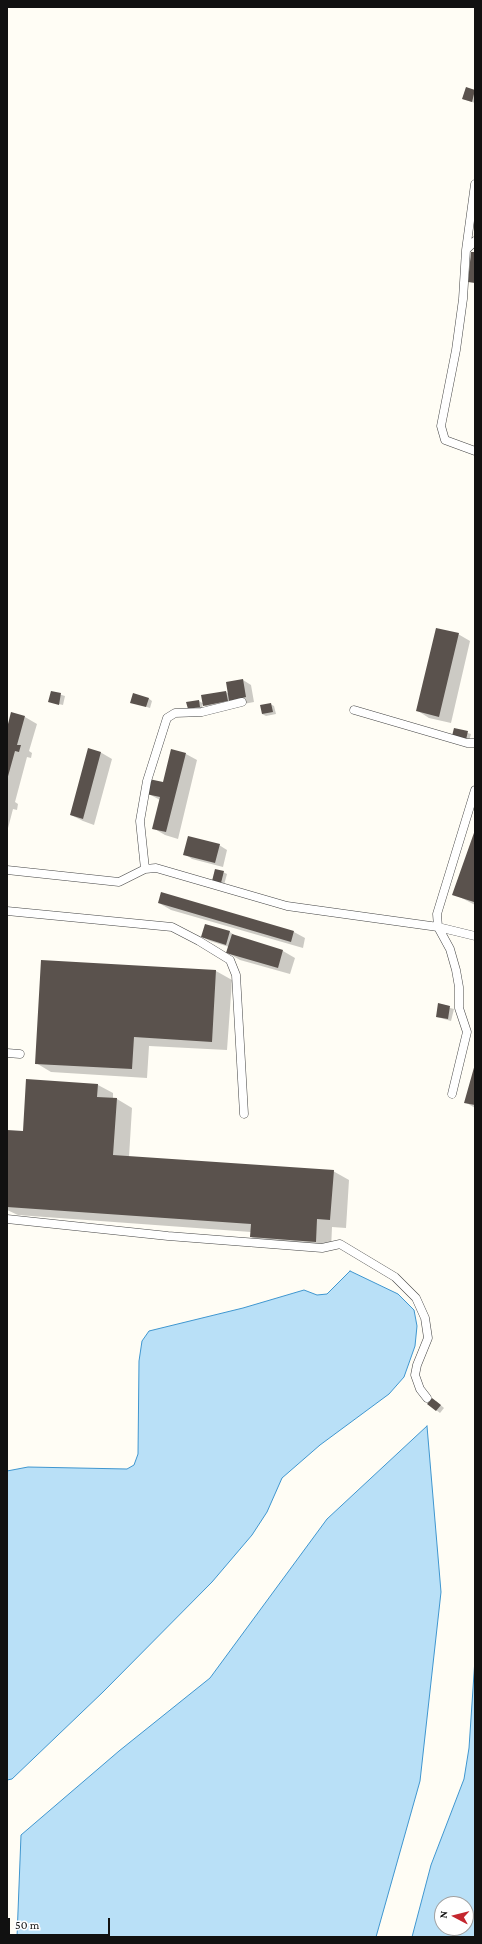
<!DOCTYPE html>
<style>
body{margin:0}
#map{position:relative;width:482px;height:1944px;overflow:hidden;background:#fffdf5;font-family:"Crimson Pro",serif}
canvas{display:block}
.frame{position:absolute;inset:0;border:8px solid #111;pointer-events:none}
.north{position:absolute;left:434px;top:1896px;width:40px;height:40px;box-sizing:border-box;background:#fff;border:1px solid #a0a0a0;border-radius:50%;rotate:277deg;font-size:11px;font-weight:700;line-height:16px;text-align:center;color:#111}
.north::after{content:'';display:block;margin:auto;width:14px;height:18px;background:#c4262e;clip-path:polygon(50% 0,100% 100%,50% 72%,0 100%)}
.scale{position:absolute;left:8px;top:1918px;width:102px;height:18px;box-sizing:border-box;border:2px solid #111;border-top:0;padding-left:5px;font-size:12px;line-height:14px;white-space:nowrap;color:#111;-webkit-text-stroke:3px #fff;paint-order:stroke}
</style>
<div id="map">
<canvas width="482" height="1944"></canvas>
<div class="frame"></div>
<div class="north">N</div>
<div class="scale">50 m</div>
</div>
<script>
const context = document.querySelector('canvas').getContext('2d');
context.lineJoin = 'round';
function paint(path, color) { context.fillStyle = color; context.fill(path, 'evenodd'); }
const shape = rows => new Path2D(rows.map(r => 'M' + r).join(''));
function strokePath(path, color, width, dash) { context.strokeStyle = color; context.lineWidth = width; context.lineCap = dash ? 'butt' : 'round'; context.setLineDash(dash || []); context.stroke(path); }
const water = shape([
 [350,1271,398,1294,414,1310,417,1326,415,1346,404,1377,389,1394,320,1445,282,1478,267,1512,252,1535,212,1582,103,1692,12,1779,7,1780,7,1471,28,1467,127,1469,134,1465,138,1454,139,1361,142,1341,149,1331,243,1308,304,1290,317,1295,327,1294,350,1271],
 [427,1426,441,1592,420,1781,376,1937,17,1937,21,1835,119,1751,210,1678,327,1519,427,1426],
 [475,1659,475,1937,412,1937,431,1865,464,1779,469,1748,475,1659],
 [442,1904,466,1904,466,1928,442,1928,442,1904]
]);
const shadow = shape([
 [466,88,475,91,475,103,463,99],
 [458,634,470,641,451,723,429,718,418,711],
 [243,680,251,685,254,702,212,710,202,704,203,709,188,709,199,701,204,704,226,692,229,694],
 [52,692,65,696,63,705,50,702],
 [148,698,152,701,150,708,131,702],
 [270,704,274,706,276,714,266,716,262,714],
 [25,717,37,724,29,751,32,753,31,758,27,757,15,802,18,804,17,810,13,809,7,832,7,732],
 [455,729,471,734,469,741],
 [100,752,112,759,94,825,83,821,71,815],
 [186,754,197,760,178,839,165,835,153,828,160,800,147,793,163,784],
 [475,832,475,905,454,894],
 [219,845,227,850,223,867,192,859,185,854],
 [223,872,227,874,224,885,217,883],
 [159,903,294,932,305,938,303,948,171,910],
 [230,932,237,937,283,951,295,958,290,974,240,960,228,953,229,947,210,941,202,937],
 [42,961,216,971,232,980,227,1050,149,1046,147,1078,51,1072,36,1063],
 [439,1005,454,1009,451,1021,437,1017],
 [475,1066,475,1108,465,1102],
 [98,1085,113,1093,113,1099,117,1099,132,1108,129,1157,333,1171,349,1180,346,1228,332,1227,331,1250,266,1246,251,1237,251,1232,18,1215,7,1210,7,1131,23,1132],
 [436,1401,444,1408,440,1413,436,1410]
]);
const building = shape([
 [466,87,475,90,472,102,462,99],
 [471,252,475,252,475,283,468,282],
 [436,628,459,633,439,717,416,711],
 [243,679,246,697,229,701,226,682],
 [51,691,61,693,59,705,48,702],
 [226,691,228,701,203,706,201,695],
 [133,693,149,698,146,707,130,703],
 [199,700,200,707,188,709,186,702],
 [271,703,273,712,262,714,260,705],
 [11,712,25,716,17,745,21,745,19,752,15,751,7,780,7,728],
 [454,728,468,731,466,740,452,736],
 [88,748,101,752,83,819,70,815],
 [171,749,186,753,166,832,152,829,160,797,146,794,149,779,163,782],
 [475,830,475,901,474,902,452,895],
 [188,836,220,844,215,863,183,855],
 [215,869,224,871,221,883,212,881],
 [161,892,294,931,291,942,158,903],
 [205,924,230,931,226,945,201,937],
 [232,934,283,950,278,968,226,953],
 [41,960,216,970,212,1042,134,1037,132,1069,35,1064],
 [438,1003,450,1006,448,1019,436,1017],
 [475,1064,475,1105,464,1103],
 [26,1079,98,1084,97,1097,117,1098,113,1155,334,1170,330,1220,317,1219,316,1242,250,1237,251,1224,7,1207,7,1130,23,1131],
 [432,1398,441,1405,436,1411,427,1404]
]);
const service = shape([
 [475,241,466,250,463,299,456,350,441,426,445,440,475,451],
 [466,250,475,184],
 [354,710,467,743,475,743],
 [145,869,140,821,147,781,167,718,175,713,202,712,242,702],
 [7,870,119,882,145,869,156,868,287,906,438,927,475,936],
 [7,911,172,927,199,941,230,960,236,975,244,1114],
 [7,1053,20,1054],
 [452,1094,467,1032,459,1008,459,987,456,970,450,949,438,927,437,914,475,790],
 [7,1219,168,1236,322,1248,340,1244,395,1277,416,1298,425,1318,428,1338,417,1365,415,1375,420,1389,427,1398]
]);
paint(water, '#b9e0f7');
strokePath(water, '#3f96cf', 1);
paint(shadow, '#0003');
paint(building, '#5a524d');
strokePath(service, '#444', 9);
strokePath(service, '#fff', 8);
</script>
